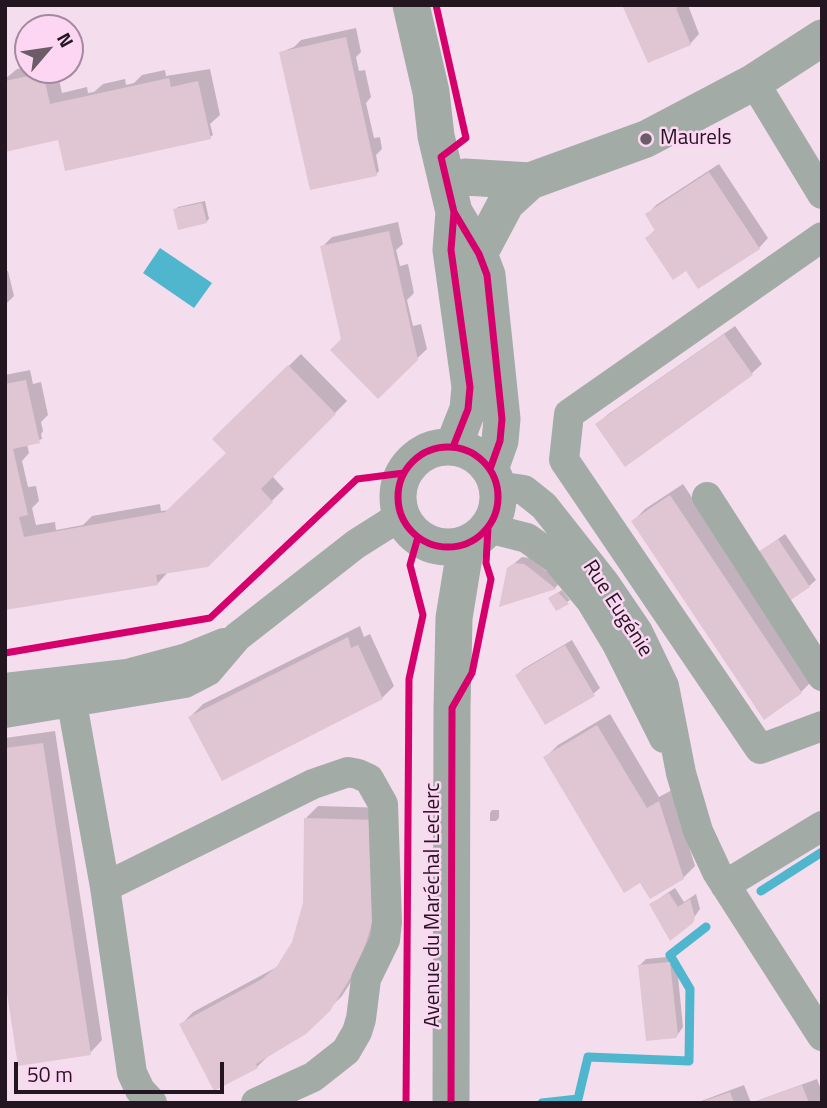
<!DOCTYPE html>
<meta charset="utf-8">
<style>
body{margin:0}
#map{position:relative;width:827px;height:1108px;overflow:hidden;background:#f4deee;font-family:"Titillium Web",sans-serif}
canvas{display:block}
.frame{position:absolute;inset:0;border:7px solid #231620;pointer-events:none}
.north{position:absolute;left:14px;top:14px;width:70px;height:70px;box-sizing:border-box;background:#fcd6f2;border:2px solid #a5899e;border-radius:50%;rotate:61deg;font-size:19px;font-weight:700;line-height:28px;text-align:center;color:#231620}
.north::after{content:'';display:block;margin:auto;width:24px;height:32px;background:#6c5c68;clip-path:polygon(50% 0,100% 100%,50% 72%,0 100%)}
.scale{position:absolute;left:14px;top:1062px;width:210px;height:32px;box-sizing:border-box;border:4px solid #231620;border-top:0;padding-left:9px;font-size:21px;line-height:24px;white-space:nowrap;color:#231620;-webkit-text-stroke:5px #fcd6f2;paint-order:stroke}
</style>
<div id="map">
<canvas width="827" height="1108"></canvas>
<div class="frame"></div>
<div class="north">N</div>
<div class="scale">50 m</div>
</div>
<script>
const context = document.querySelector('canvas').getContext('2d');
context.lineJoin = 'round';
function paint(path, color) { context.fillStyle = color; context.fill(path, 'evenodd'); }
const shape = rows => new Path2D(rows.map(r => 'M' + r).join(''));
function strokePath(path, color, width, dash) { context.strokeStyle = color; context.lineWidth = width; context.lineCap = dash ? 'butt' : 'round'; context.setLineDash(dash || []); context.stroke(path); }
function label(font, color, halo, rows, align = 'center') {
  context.font = font + ' "Titillium Web",sans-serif'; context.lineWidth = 5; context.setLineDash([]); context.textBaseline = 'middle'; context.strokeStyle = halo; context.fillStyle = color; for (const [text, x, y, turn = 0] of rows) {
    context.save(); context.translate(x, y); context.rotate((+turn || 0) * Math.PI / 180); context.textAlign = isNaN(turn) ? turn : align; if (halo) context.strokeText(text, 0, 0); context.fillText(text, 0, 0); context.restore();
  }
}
const water = shape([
 [160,248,212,283,194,308,143,273]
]);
const shadow = shape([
 [625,5,688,5,699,34,690,44],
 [356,28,361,52,356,57,359,71,365,70,371,97,366,103,374,138,380,137,382,149,376,155,379,171,376,174,281,52,294,47,301,40],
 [28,67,28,70,57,70,62,93,87,87,88,93,94,92,103,84,125,79,126,85,134,83,142,75,165,70,166,76,210,69,220,115,210,124,213,135,210,137,59,136,5,150,5,79,17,69],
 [719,164,768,238,759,248,687,269,647,238,656,229,647,215,656,205],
 [205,201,209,219,206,222,175,210,178,207],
 [398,222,403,244,396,250,400,266,408,264,414,293,407,300,413,326,421,324,427,349,378,396,343,340,322,247,332,237],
 [5,271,8,271,14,296,5,305],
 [735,326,762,364,752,373,626,464,598,425,607,415],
 [301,354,347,401,272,476,284,489,207,565,169,571,158,583,5,609,5,375,30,370,33,384,41,382,48,415,41,422,43,431,41,434,42,439,27,444,29,453,22,461,28,487,36,486,39,501,32,508,36,525,55,522,56,530,83,525,92,516,160,504,161,511,170,510,228,453,215,439],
 [683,484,813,680,801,692,633,521,645,509],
 [785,534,816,580,809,586,760,552],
 [522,557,530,558,560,582,555,588,502,604,511,566],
 [562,590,570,600,557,609,550,598],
 [360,626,364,637,370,634,394,686,382,698,190,717,203,704],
 [572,640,600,688,593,694,517,675,523,669],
 [610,714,659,797,672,790,695,866,683,878,545,758,558,745],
 [55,731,102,1040,90,1053,5,968,5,738],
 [318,806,388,808,388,896,366,958,342,996,305,1032,270,1054,257,1067,215,1089,181,1025,193,1012,277,967,294,943,305,904,306,818],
 [492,810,499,810,499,818,496,821,490,821,490,813],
 [675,888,684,902,696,894,700,909,691,922,651,904],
 [676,956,683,1027,676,1037,639,966,646,959],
 [817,1079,822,1092,822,1103,751,1103],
 [744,1085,751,1103,696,1103]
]);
const stream = shape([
 [761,891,822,852],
 [542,1103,578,1099,588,1057,689,1061,690,989,670,955,706,927]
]);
const building = shape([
 [622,5,682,5,676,8,691,45,648,63],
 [346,37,377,176,310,190,279,52],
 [43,73,50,104,169,78,171,87,198,81,211,139,65,171,58,140,5,152,5,81],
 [709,172,760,249,698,289,686,271,673,280,645,238,655,231,645,214],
 [202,203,207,223,178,230,173,209],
 [389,231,418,360,378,399,330,350,341,339,320,246],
 [724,334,753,375,625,467,595,424],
 [288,365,336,414,261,489,273,502,208,567,156,575,158,585,5,610,5,384,26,380,40,443,13,449,28,515,19,517,24,537,165,512,226,453,212,439],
 [670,495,802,693,764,720,631,521],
 [778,539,810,587,791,600,758,552],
 [515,563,524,564,531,569,556,589,499,607,507,568],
 [558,592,569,604,556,611,548,598],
 [348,637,351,648,358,645,383,699,222,781,188,717],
 [565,645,595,696,545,725,515,675],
 [597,725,647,808,659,801,684,879,650,899,640,883,624,893,543,757],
 [43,743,91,1055,18,1066,5,980,5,748],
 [304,818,376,820,376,910,366,943,354,972,330,1011,306,1034,256,1064,258,1068,214,1091,179,1024,262,979,277,966,292,942,303,903],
 [669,893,678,907,690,899,695,917,693,923,670,941,649,904],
 [670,962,678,1035,676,1038,646,1041,638,965],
 [802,1085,809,1103,753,1103,753,1102],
 [730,1092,734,1103,701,1103,701,1102]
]);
const minor = shape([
 [754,82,822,194],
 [822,237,569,414,564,460,760,749,822,726],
 [497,486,524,490,544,506,604,582,638,632,664,686,681,773,698,831,717,872,822,1036],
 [707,497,822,676],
 [488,528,527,538,556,559,591,601,617,644,664,738],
 [68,681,105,887,132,1073,140,1090,152,1103],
 [5,688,127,674,187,658,224,643],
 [5,713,185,683,208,671,237,637,356,544,402,515],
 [725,885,822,826],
 [105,887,313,784,348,772,358,774,369,779,383,804,387,922,385,940,366,979,361,1019,357,1032,346,1051,313,1077,256,1103]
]);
const tertiary = shape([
 [411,5,431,92,436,136,454,212,479,254,487,275,502,419,500,441,490,469],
 [447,182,465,177,530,181,646,139,754,82,822,38],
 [479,254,506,203,530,181],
 [453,447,468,409,470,387,451,250,454,212],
 '398 497a50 50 0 1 1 100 0a50 50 0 1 1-100 0Z',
 [451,1103,452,708,454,618,466,544]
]);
const cycleway = shape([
 [436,5,466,138,441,157,454,212,479,254,487,275,502,419,500,441,490,469],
 [453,447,468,409,470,387,451,250,454,212],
 '398 497a50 50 0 1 1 100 0a50 50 0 1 1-100 0Z',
 [5,653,210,618,357,479,404,473],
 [406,1103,409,679,423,615,410,565,418,537],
 [451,1103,452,708,472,673,491,579,486,563,488,528]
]);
const markers = [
 [646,139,7,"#6c5c68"]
];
const poiNames = [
 ["Maurels",660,139]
];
const streetNames = [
 ["Rue Eugénie",617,609,57],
 ["Avenue du Maréchal Leclerc",434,905,-90]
];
paint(water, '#4fb6ce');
paint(shadow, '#0003');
strokePath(stream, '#4fb6ce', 9);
paint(building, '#e0c5d3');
strokePath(minor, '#a2aba6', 30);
strokePath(tertiary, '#a2aba6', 37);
strokePath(cycleway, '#d6006c', 7);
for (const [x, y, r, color] of markers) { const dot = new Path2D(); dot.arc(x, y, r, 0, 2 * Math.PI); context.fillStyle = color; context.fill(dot); strokePath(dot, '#fcd6f2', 2.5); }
label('21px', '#231620', '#fcd6f2', poiNames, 'left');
label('21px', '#231620', '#fcd6f2', streetNames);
</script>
